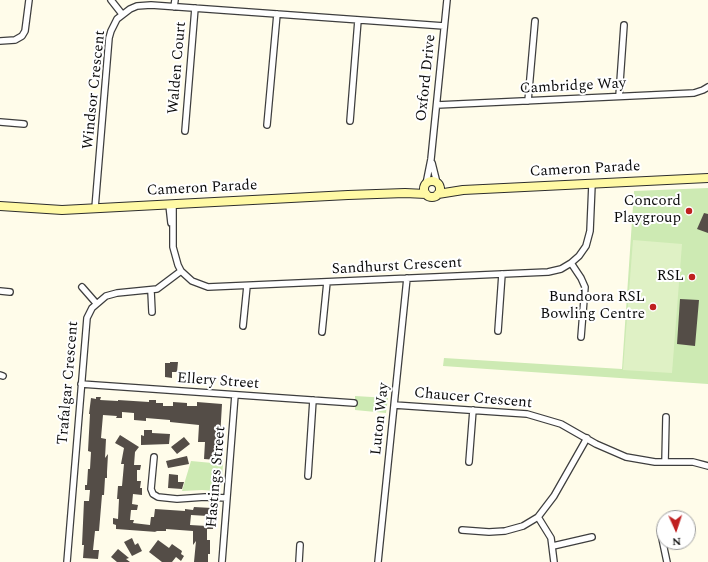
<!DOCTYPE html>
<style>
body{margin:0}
#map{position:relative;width:708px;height:562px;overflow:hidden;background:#fffcea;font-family:Spectral,serif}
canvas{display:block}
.north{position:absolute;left:656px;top:510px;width:40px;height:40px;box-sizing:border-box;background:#fff;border:1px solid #9d9d9d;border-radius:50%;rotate:177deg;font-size:11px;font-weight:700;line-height:16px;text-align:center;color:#0b0b0b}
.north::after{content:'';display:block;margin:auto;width:14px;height:18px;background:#bf2020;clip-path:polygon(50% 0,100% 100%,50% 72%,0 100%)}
</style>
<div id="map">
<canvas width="708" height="562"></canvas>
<div class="north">N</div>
</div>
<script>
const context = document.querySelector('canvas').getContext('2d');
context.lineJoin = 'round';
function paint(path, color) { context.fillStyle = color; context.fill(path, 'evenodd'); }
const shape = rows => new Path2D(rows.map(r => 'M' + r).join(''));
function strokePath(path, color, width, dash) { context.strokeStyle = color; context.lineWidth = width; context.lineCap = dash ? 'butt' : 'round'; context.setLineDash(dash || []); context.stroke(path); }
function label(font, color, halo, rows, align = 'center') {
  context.font = font + ' Spectral,serif'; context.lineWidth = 4; context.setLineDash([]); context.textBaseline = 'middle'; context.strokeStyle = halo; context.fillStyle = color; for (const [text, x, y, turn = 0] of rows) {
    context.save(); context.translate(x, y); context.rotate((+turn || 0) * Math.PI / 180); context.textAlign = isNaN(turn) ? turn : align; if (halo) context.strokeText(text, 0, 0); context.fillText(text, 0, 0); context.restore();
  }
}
const green = shape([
 [708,188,708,384,443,366,444,358,622,369,634,191],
 [355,396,388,398,386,413,355,410],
 [191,461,223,464,221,488,217,491,202,490,182,491]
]);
const pitch = shape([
 [633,240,682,244,672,373,623,370]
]);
const building = shape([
 [704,213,708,214,708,233,697,229],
 [680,299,699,300,695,346,677,344],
 [170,362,178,362,177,372,172,372,172,378,165,377,165,363,170,363],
 [96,397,101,397,100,400,118,401,118,400,149,402,149,400,156,400,156,403,163,403,163,406,173,406,173,402,187,403,187,406,197,406,197,402,222,404,220,438,218,438,217,460,204,459,205,442,198,442,199,425,170,422,170,420,146,418,146,421,134,420,134,413,122,412,122,418,116,418,117,416,103,415,101,438,106,439,105,458,108,454,107,472,107,478,105,478,104,495,102,495,99,531,95,531,93,550,99,550,98,559,83,558,84,545,82,545,84,501,89,501,90,490,85,490,85,485,87,485,88,469,90,469,91,452,88,451,90,414,89,414,91,398,96,399],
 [144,430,152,430,152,433,170,434,169,444,141,445,141,435,144,436],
 [120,435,139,447,135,452,134,465,141,465,140,470,137,470,137,481,141,481,140,488,142,488,142,495,133,494,132,504,138,505,137,510,131,510,130,520,134,520,133,523,150,525,151,517,154,517,155,509,185,511,185,509,193,510,194,507,212,508,212,516,214,516,213,529,207,529,207,540,210,540,210,554,208,554,208,562,194,562,196,541,193,545,193,531,166,529,166,531,155,531,157,532,116,529,116,525,113,524,113,518,118,519,119,499,117,499,118,486,122,486,124,464,121,464,124,448,115,443],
 [191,515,208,516,207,526,190,525],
 [184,437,190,444,177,454,171,447],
 [187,456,189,464,168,468,166,461],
 [169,474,178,475,178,482,184,482,182,489,168,488],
 [132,538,135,545,138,543,142,551,132,556,124,542],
 [158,540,169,548,172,544,182,551,181,554,184,556,181,561,176,557,172,562,162,562,149,552],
 [118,549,129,558,126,559,130,562,117,562,111,557]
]);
const street = shape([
 [111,0,122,14],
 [174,7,175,0],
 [0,41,15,40,22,36,25,31,29,0],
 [619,96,624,25],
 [528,101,535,21],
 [437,105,694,93,703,90,708,87],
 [350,121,358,20],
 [0,122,24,124],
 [267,125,277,14],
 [185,131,195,8],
 [432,163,437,183],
 [426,184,431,159,447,0],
 [173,204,173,247,178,265,181,271,192,281,208,287,548,272,561,269,571,263,579,256,586,246,590,231,592,184],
 [169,205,171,223],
 [95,208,109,38,111,31,117,19,130,9,137,6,151,5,444,26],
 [571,263,581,278,585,287,581,337],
 [82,287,96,303],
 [0,291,10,292],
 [151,291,152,312],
 [243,326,247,286],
 [498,331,502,274],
 [322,332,327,282],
 [0,375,3,376],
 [81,384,354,403],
 [394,405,527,414,561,424,596,444,626,457,655,462,693,462,708,466],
 [154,457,151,489,153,494,158,497,177,499,205,497,227,498],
 [469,462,473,410],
 [665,462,666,417],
 [308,476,313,400],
 [538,517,551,538,554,562],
 [462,530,489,532,505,531,523,526,538,517,554,496,587,438],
 [661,534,667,562],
 [553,546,592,537],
 [67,562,87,318,92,308,106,296,117,293,157,289,181,271],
 [222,562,235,395],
 [299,562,300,545],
 [378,562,407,278]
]);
const secondary = shape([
 '424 189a8 8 0 1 1 16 0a8 8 0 1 1-16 0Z',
 [438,194,463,190,708,178],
 [0,206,62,210,348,195,405,193,426,194]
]);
const markers = [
 [689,211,4,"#bf2020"],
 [692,277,4,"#bf2020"],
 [653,307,4,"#bf2020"]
];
const streetNames = [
 ["Walden Court",178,68,-85],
 ["Oxford Drive",427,78,-84],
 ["Cambridge Way",573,87,-3],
 ["Windsor Crescent",95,90,-84],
 ["Cameron Parade",585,170,-3],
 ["Cameron Parade",202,189,-3],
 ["Sandhurst Crescent",397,267,-3],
 ["Ellery Street",218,382,4],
 ["Trafalgar Crescent",69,383,-85],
 ["Chaucer Crescent",473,399,5],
 ["Luton Way",381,419,-84],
 ["Hastings Street",217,477,-85]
];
const poiNames = [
 ["Concord",681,202],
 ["Playgroup",681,219],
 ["RSL",684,277],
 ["Bundoora RSL",645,298],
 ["Bowling Centre",645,315]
];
paint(green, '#cdeab3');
paint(pitch, '#dff1c5');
paint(building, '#544d47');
strokePath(street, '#3e3e3e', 8);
strokePath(secondary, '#2d2d2d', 10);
strokePath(street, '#fff', 5.5);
strokePath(secondary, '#fff9a5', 8);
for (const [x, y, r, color] of markers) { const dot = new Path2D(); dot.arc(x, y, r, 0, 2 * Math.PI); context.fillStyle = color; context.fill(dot); strokePath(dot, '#fff', 1.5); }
label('15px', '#0b0b0b', '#fff', streetNames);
label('15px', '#0b0b0b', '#fff', poiNames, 'right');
</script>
